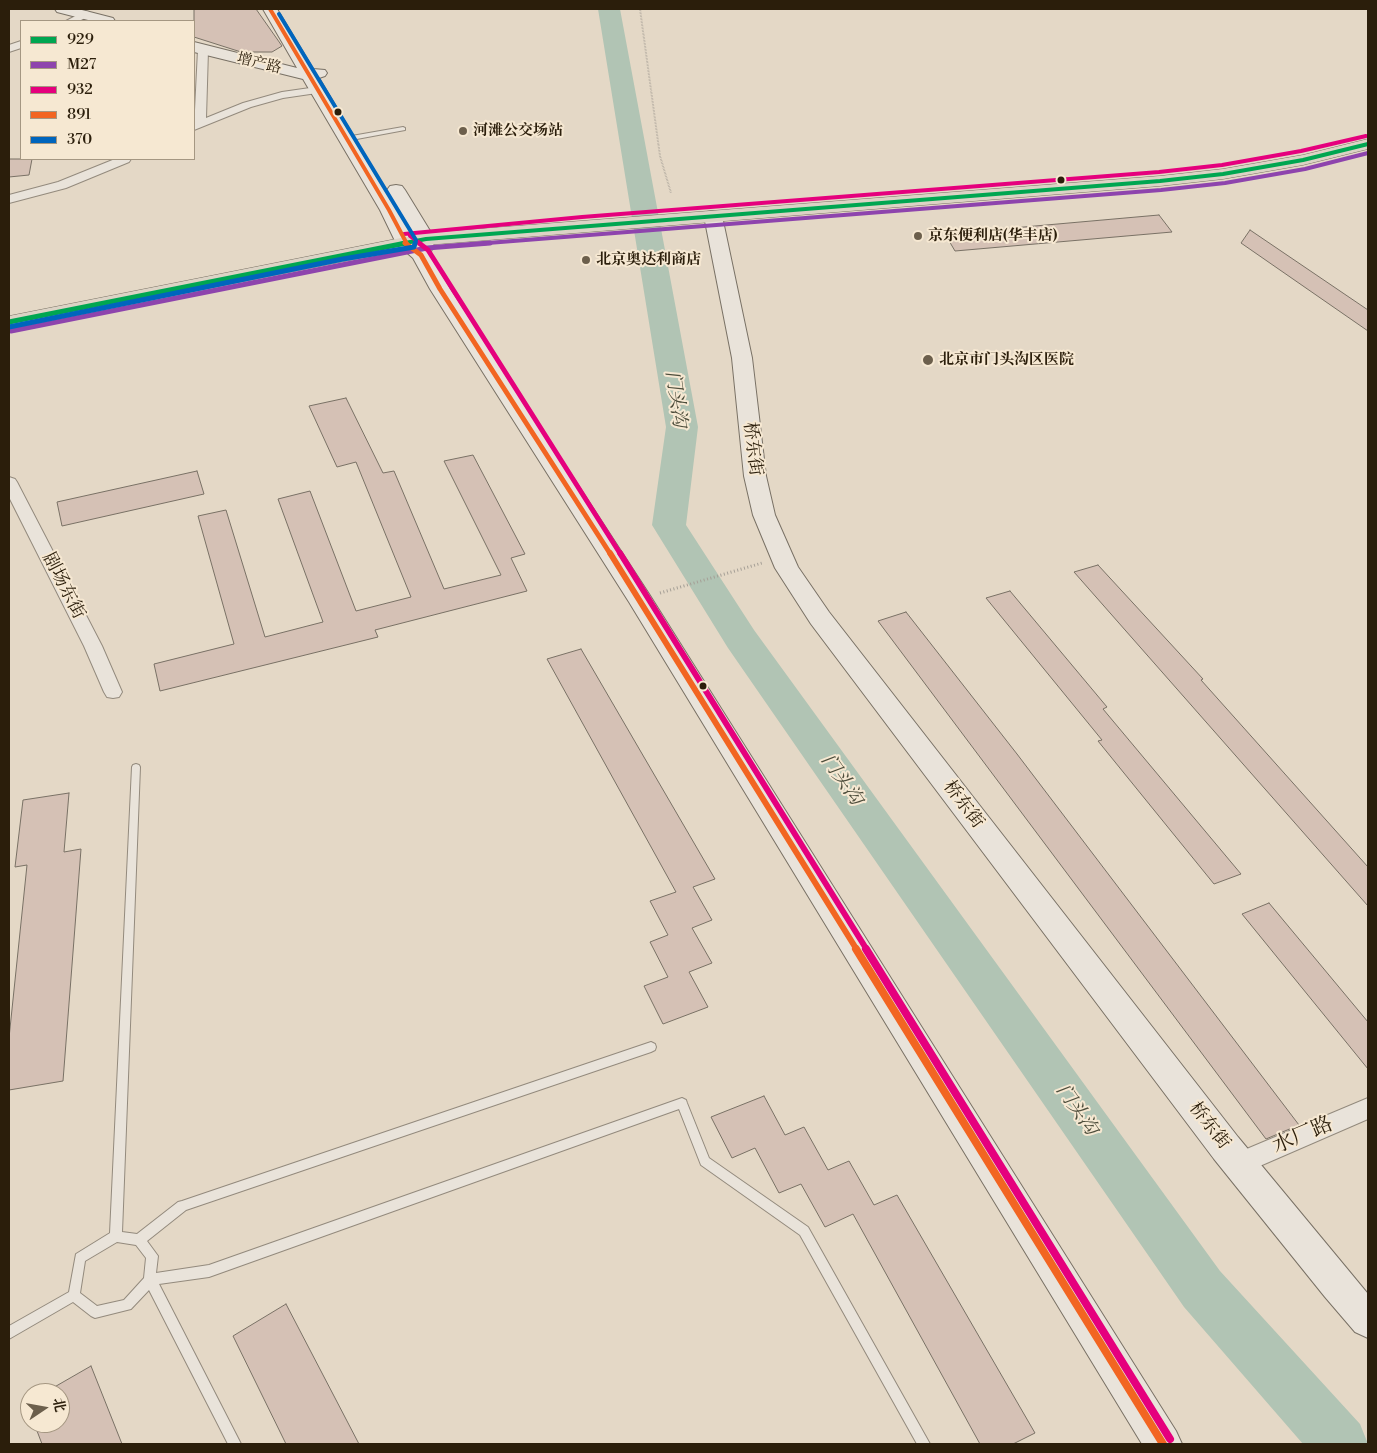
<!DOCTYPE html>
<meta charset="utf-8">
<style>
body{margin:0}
#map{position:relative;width:1377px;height:1453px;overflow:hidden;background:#e4d8c6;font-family:"Libre Bodoni","Noto Serif SC",serif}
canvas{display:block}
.frame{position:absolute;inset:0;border:10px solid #2b1e0b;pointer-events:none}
.legend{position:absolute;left:20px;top:20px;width:175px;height:140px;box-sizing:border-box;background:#f6e8d2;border:1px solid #a59782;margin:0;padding:6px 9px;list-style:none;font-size:15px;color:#2b1e0b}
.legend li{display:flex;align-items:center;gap:10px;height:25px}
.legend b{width:25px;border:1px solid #a59782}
.north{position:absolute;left:20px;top:1383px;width:50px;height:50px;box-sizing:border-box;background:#f6e8d2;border:1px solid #a59782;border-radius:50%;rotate:78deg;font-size:14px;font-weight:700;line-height:20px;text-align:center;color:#2b1e0b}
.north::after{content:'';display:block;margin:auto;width:18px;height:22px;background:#6c5f4c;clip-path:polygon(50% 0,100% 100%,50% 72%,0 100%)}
</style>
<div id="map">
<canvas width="1377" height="1453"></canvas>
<div class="frame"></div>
<ul class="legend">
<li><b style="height:6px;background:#00a651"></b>929</li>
<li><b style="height:6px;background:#8e44ad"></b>M27</li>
<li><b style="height:6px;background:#e5007d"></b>932</li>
<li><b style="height:6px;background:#f26522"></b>891</li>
<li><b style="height:6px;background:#0065bd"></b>370</li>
</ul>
<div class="north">北</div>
</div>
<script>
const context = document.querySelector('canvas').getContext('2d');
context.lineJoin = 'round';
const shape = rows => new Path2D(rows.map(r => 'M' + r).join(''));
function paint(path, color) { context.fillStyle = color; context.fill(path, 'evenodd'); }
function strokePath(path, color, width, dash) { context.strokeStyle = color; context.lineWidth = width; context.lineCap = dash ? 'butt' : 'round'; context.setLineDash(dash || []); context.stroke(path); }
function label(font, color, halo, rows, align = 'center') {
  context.font = font + ' "Libre Bodoni","Noto Serif SC",serif'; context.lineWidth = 4; context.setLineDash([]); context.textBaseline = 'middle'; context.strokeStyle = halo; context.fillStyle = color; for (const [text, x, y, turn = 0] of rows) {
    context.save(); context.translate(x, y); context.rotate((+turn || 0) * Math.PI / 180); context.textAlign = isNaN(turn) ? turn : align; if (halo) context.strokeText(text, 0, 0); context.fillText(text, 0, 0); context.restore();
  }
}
const river = shape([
 [598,9,620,9,698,427,686,525,754,630,1220,1271,1360,1424,1368,1444,1303,1444,1184,1307,728,648,652,525,666,427,598,9]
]);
const building = shape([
 [194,9,256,9,282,46,272,52,241,52,194,37,194,9],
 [9,159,32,159,29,175,9,177,9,159],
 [1159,215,1172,232,955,251,945,234,1159,215],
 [1250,230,1368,310,1368,331,1241,243,1250,230],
 [346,398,383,473,394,471,444,589,501,575,444,461,473,455,525,554,511,558,527,591,375,630,378,637,160,691,154,664,234,644,198,516,226,510,265,637,323,622,278,499,310,491,356,611,411,597,356,462,337,467,309,406,346,398],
 [197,471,204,494,62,526,57,502,197,471],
 [1098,565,1203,679,1201,680,1368,867,1368,906,1074,572,1098,565],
 [1010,591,1107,707,1103,709,1241,874,1214,884,1098,741,1102,740,986,598,1010,591],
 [906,612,1017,754,1299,1125,1266,1139,878,621,906,612],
 [581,649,715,879,693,887,712,920,692,928,712,963,689,972,708,1007,663,1024,644,986,668,977,650,942,668,935,650,901,676,892,547,659,581,649],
 [69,793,64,852,81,849,63,1081,9,1090,9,1038,27,865,15,867,23,800,69,793],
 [1269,903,1368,1022,1368,1069,1242,914,1269,903],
 [764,1096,785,1135,804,1127,828,1170,849,1161,874,1205,897,1195,1035,1433,1013,1444,980,1444,853,1214,825,1227,801,1184,779,1193,755,1148,732,1158,711,1117,764,1096],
 [286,1304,359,1444,286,1444,233,1336,286,1304],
 [91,1366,122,1444,42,1444,34,1423,60,1423,60,1393,44,1393,91,1366]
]);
const pathFar1 = shape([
 [640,9,660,156,671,193]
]);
const path = shape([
 [660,593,762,563]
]);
const lane = shape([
 [403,127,405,128,405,130,346,141,343,139,346,137,403,127],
 [136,764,139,765,140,767,122,1232,137,1234,178,1202,182,1201,651,1042,655,1044,656,1047,655,1050,651,1052,186,1210,147,1241,158,1256,156,1273,209,1265,682,1098,686,1100,687,1103,709,1158,808,1227,930,1444,917,1444,800,1235,701,1165,679,1109,209,1277,159,1284,241,1444,228,1444,149,1290,131,1309,95,1318,91,1316,73,1302,9,1339,9,1326,69,1292,76,1254,110,1233,132,767,133,765,136,764],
 [117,1242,136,1245,146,1258,144,1278,124,1300,97,1306,80,1293,85,1261,117,1242]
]);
const street = shape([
 [85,11,89,12,90,14,89,16,79,21,66,21,85,11],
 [21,41,21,48,9,52,9,45,21,41],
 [203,47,208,50,206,118,243,103,282,92,317,87,323,90,317,93,283,98,251,107,194,130,198,50,203,47],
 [115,159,131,159,129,162,66,188,9,203,9,195,58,182,115,159],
 [9,477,15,479,17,482,102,646,122,692,119,697,113,698,107,697,104,692,84,646,9,497,9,477],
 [1368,1098,1368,1119,1246,1172,1238,1175,1230,1172,1226,1164,1230,1156,1368,1098]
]);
const secondary = shape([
 [55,9,78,9,113,18,115,21,92,21,57,12,55,9],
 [263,9,277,9,313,69,325,70,327,73,325,76,319,78,416,242,417,239,387,190,390,186,396,185,402,186,405,190,435,239,430,255,450,289,649,594,1176,1431,1182,1444,1142,1444,629,602,430,289,413,258,396,243,380,210,303,79,194,52,194,42,297,68,263,9],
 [713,211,719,212,722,216,752,358,766,476,775,515,798,567,829,612,1238,1137,1368,1294,1368,1338,1355,1332,1325,1297,1214,1159,811,624,775,568,753,515,744,476,732,358,704,216,707,212,713,211]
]);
const primary = shape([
 [1368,139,1368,149,1303,165,1223,179,1160,186,426,245,9,328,9,316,426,233,1160,176,1223,169,1303,155,1368,139]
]);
const bus1Far1 = shape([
 [400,244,426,239,1160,181,1223,174,1303,160,1368,144]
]);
const bus1 = shape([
 [9,322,406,243]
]);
const bus2Far1 = shape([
 [475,244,1161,190,1225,183,1305,169,1368,153]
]);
const bus2 = shape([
 [11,331,427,248,490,243]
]);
const bus3Far3 = shape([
 [404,234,582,217,1159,172,1222,165,1301,151,1366,136],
 [410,236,421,244]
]);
const bus3Far2 = shape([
 [419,243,428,250,621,555]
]);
const bus3Far1 = shape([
 [620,553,867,950]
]);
const bus3 = shape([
 [866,949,1170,1439]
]);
const bus4Far3 = shape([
 [270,9,389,210,407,244]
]);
const bus4Far2 = shape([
 [405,243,421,255,440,289,611,555]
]);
const bus4Far1 = shape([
 [610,553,857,950]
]);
const bus4 = shape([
 [856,949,1163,1444]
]);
const bus5Far1 = shape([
 [279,14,416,240,415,244]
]);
const bus5 = shape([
 [9,327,343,259,414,247,415,243]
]);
const markers = [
 [338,112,4.5,"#2b1e0b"],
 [463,131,5,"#6c5f4c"],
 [1061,180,4.5,"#2b1e0b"],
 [918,236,5,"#6c5f4c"],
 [586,260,5,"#6c5f4c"],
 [928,360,6,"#6c5f4c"],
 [703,686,4.5,"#2b1e0b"]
];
const farStreetnames = [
 ["增产路",259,64,14]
];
const farPoinames = [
 ["河滩公交场站",473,131],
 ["京东便利店(华丰店)",928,236],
 ["北京奥达利商店",596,260],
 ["北京市门头沟区医院",939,360]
];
const streetNames = [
 ["桥东街",752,449,83],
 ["剧场东街",63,586,63],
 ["桥东街",963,805,53],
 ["桥东街",1209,1126,52]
];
const waterNames = [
 ["门头沟",675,399,82],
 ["门头沟",841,780,55],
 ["门头沟",1076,1110,55]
];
const nearStreetnames = [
 ["水厂路",1303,1136,-23]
];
paint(river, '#b1c4b4');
paint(building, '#d5c1b5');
strokePath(building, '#797165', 1);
strokePath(lane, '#938a7d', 2);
strokePath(street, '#938a7d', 2);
strokePath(secondary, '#797165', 2);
strokePath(primary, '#797165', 1);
strokePath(pathFar1, '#a59f96', 2, [0.5, 1]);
strokePath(path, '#a59f96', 3, [1, 2.5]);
paint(lane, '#e9e3da');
paint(street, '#e9e3da');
paint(secondary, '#e9e3da');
paint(primary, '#dcd3c5');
strokePath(bus1Far1, '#00a651', 4);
strokePath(bus1, '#00a651', 5);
strokePath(bus2Far1, '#8e44ad', 4);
strokePath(bus2, '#8e44ad', 5);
strokePath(bus3Far3, '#e5007d', 4);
strokePath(bus3Far2, '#e5007d', 5);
strokePath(bus3Far1, '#e5007d', 6);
strokePath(bus3, '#e5007d', 8);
strokePath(bus4Far3, '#f26522', 4);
strokePath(bus4Far2, '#f26522', 5);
strokePath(bus4Far1, '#f26522', 6);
strokePath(bus4, '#f26522', 8);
strokePath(bus5Far1, '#0065bd', 4);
strokePath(bus5, '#0065bd', 5);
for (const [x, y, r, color] of markers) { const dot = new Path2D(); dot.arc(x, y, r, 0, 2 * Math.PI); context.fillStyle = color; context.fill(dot); strokePath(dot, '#f6e8d2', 2); }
label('15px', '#2b1e0b', '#f6e8d2', farStreetnames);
label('bold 15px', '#2b1e0b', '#f6e8d2', farPoinames, 'left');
label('18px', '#2b1e0b', '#f6e8d2', streetNames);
label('italic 19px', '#4d4d3b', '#f6e8d2', waterNames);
label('21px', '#2b1e0b', '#f6e8d2', nearStreetnames);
</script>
